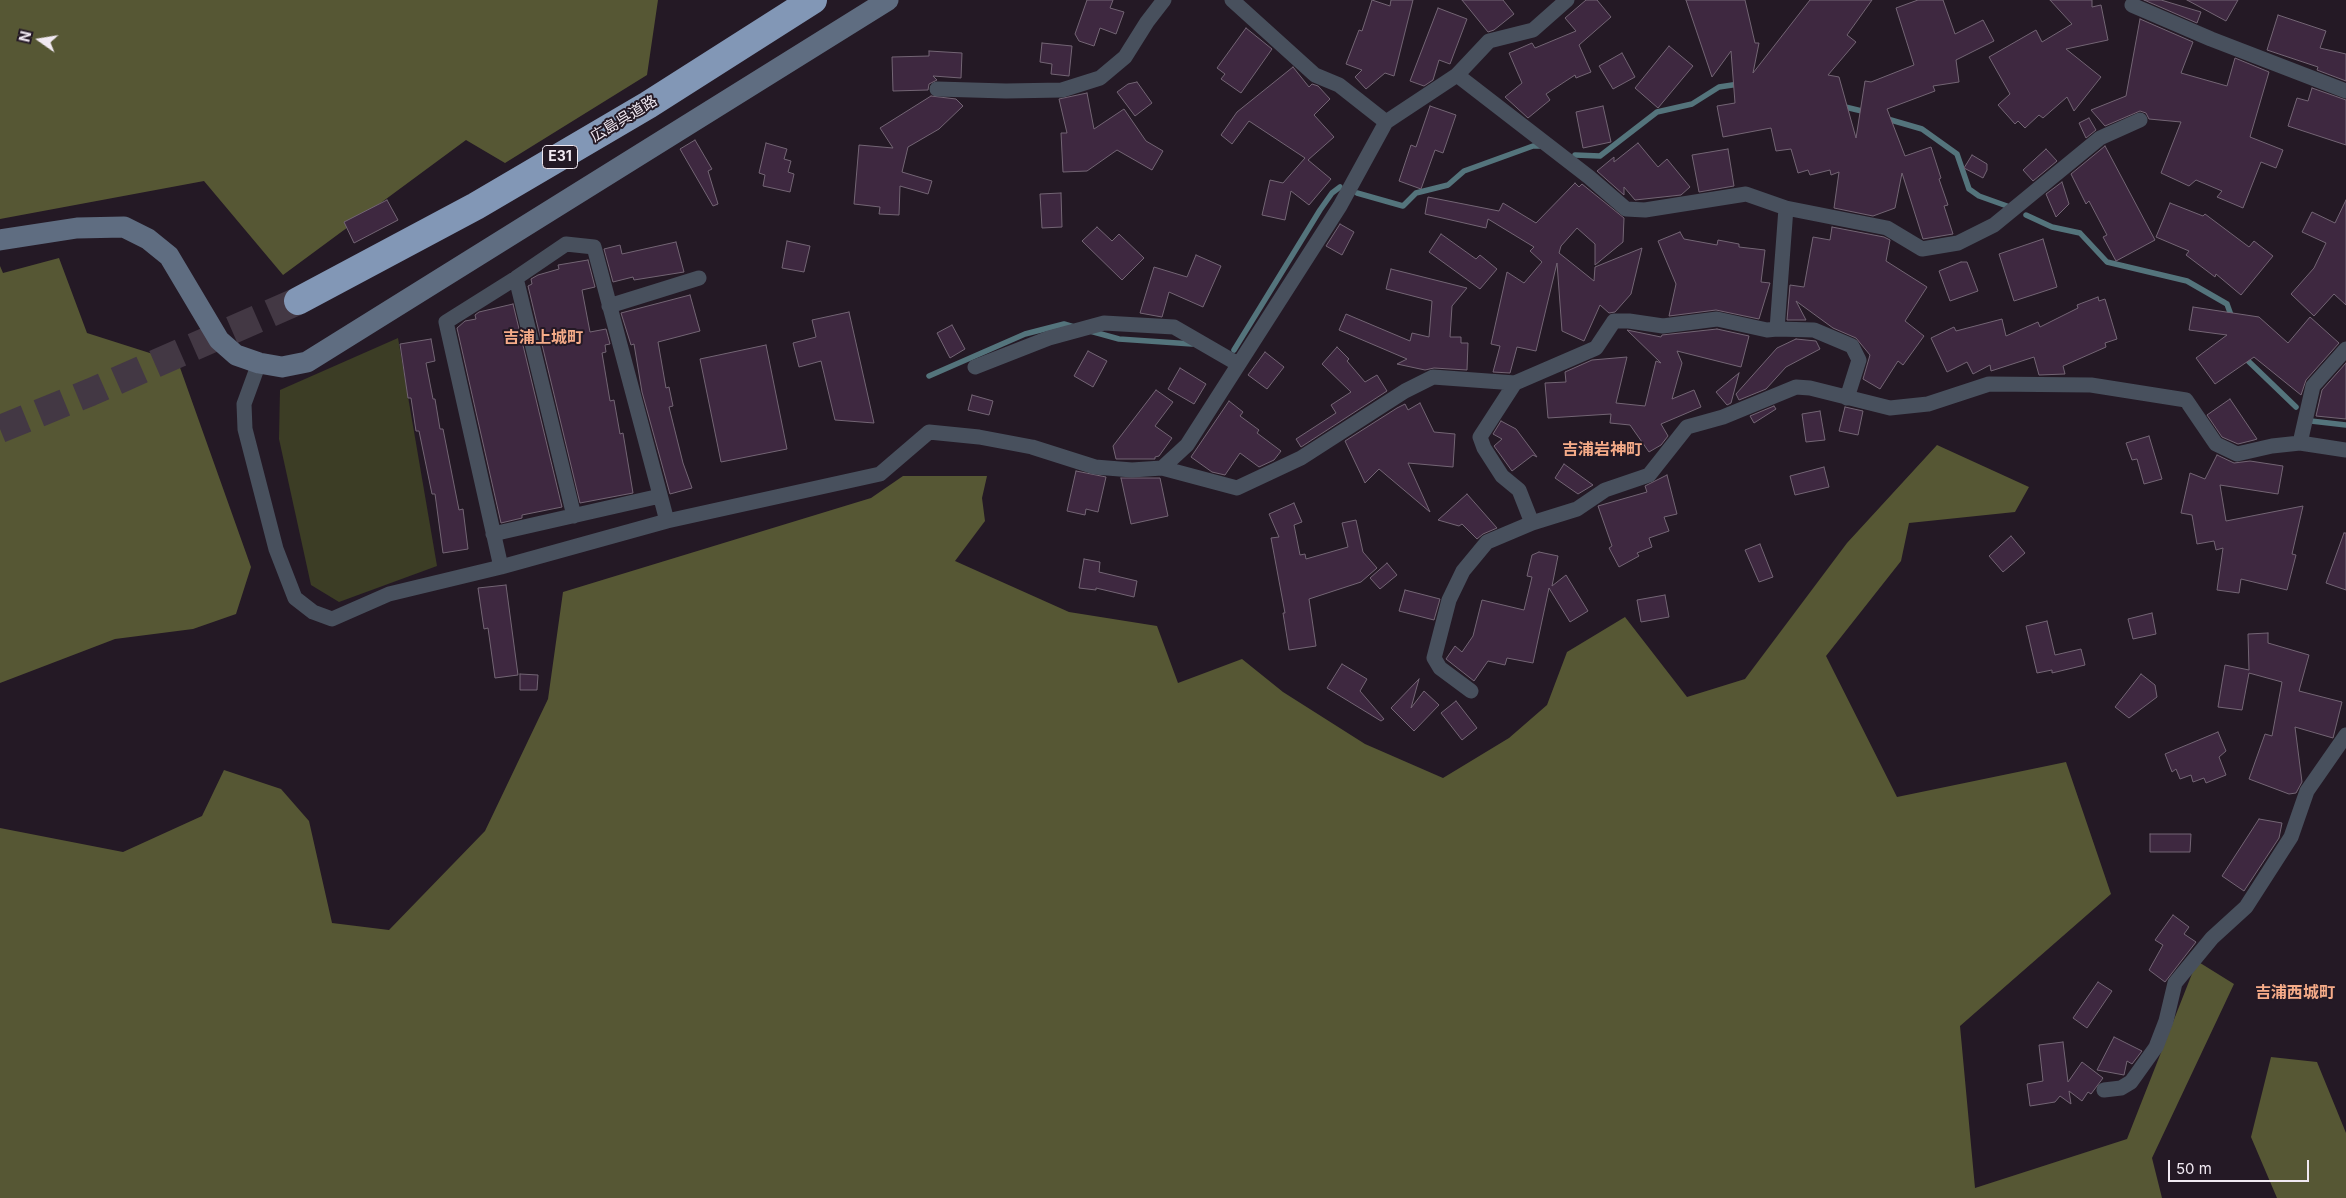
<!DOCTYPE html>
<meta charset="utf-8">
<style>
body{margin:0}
#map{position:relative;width:2346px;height:1198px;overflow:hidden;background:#241925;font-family:Inter,sans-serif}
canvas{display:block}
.north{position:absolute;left:15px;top:15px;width:50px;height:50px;-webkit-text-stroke:4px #241925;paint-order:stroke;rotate:283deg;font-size:14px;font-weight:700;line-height:20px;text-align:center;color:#f1e9f2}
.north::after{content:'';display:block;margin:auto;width:18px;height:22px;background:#f1e9f2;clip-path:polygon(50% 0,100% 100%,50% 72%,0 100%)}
.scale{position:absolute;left:2168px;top:1160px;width:141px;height:22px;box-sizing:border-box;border:2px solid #f1e9f2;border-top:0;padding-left:6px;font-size:15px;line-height:18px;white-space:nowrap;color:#f1e9f2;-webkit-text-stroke:4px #241925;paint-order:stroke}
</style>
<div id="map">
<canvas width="2346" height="1198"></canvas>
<div class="north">N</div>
<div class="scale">50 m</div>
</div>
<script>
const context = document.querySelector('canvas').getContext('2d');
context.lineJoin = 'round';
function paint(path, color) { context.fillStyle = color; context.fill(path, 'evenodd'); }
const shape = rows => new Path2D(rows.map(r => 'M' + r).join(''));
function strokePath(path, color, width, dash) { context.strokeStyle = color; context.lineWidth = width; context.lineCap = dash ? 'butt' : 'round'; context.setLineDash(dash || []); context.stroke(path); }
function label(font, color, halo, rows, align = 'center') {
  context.font = font + ' Inter,"Noto Sans JP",sans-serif'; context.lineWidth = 4; context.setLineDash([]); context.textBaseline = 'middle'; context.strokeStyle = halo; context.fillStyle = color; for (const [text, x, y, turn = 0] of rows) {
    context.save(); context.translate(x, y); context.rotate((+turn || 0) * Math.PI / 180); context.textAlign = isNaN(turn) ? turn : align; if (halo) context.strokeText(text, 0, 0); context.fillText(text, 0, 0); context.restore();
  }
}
const green = shape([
 [398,338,437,566,339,602,311,585,279,439,280,390]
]);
const forest = shape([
 [0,0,658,0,647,75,505,163,466,140,283,275,204,181,0,219],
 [59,258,87,333,178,362,251,567,236,614,193,629,115,639,0,683,0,266,3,273],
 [1937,445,2029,487,2015,512,1909,523,1901,561,1826,656,1897,797,2066,762,2111,894,1960,1026,1975,1188,2127,1139,2197,961,2234,984,2152,1158,2162,1198,0,1198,0,828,123,852,202,816,224,770,281,789,309,821,332,923,389,930,485,831,548,699,563,592,871,498,903,476,987,476,982,498,985,521,955,561,1069,612,1157,626,1178,683,1242,659,1283,692,1365,744,1443,778,1509,738,1547,705,1567,652,1625,617,1687,697,1745,679,1847,543],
 [2271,1057,2317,1062,2346,1133,2346,1198,2277,1198,2251,1137]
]);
const stream = shape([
 [1841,106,1866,112],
 [1884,118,1922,129,1957,154,1969,189,1979,196,2007,206],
 [1575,155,1600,156,1657,112,1692,104,1719,87,1739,84],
 [1357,193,1403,206,1416,193,1448,185,1464,171,1533,146,1541,146],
 [2026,215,2052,227,2080,233,2107,262,2187,281,2227,304,2232,318],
 [1090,331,1119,339,1192,344],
 [1234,350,1320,210,1332,193,1340,187],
 [2243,356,2296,407],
 [929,376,1025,334,1064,324,1074,327],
 [2311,421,2346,425]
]);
const building = shape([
 [1087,0,1113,0,1110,8,1124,12,1116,34,1100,28,1094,46,1079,41,1075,34,1087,0],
 [1372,0,1390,6,1391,0,1413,0,1394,76,1385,73,1366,89,1355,77,1362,70,1346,64,1359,30,1362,31,1372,0],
 [1462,0,1503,0,1514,14,1494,30,1488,32,1462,0],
 [1586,0,1597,0,1611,17,1579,45,1591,72,1576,78,1575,75,1546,94,1550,100,1528,118,1505,97,1522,83,1509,53,1532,43,1535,48,1576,31,1565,18,1586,0],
 [1686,0,1745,0,1755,43,1759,43,1753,73,1810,0,1872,0,1847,35,1856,42,1828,75,1839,77,1856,138,1865,81,1871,82,1914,65,1896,8,1918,0,1943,0,1955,34,1983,20,1994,41,1956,60,1959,82,1933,86,1935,91,1887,109,1905,156,1931,147,1941,178,1939,179,1948,205,1944,206,1953,234,1923,239,1902,173,1895,208,1873,216,1834,208,1839,172,1831,175,1830,170,1810,175,1808,170,1798,173,1791,149,1776,151,1771,128,1723,137,1717,106,1735,103,1731,51,1712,77,1686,0],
 [2050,0,2092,0,2092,7,2101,5,2108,40,2066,49,2101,77,2074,111,2067,97,2043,118,2039,115,2025,128,2018,121,2015,124,1998,105,2010,94,1989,57,2036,30,2042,42,2072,24,2050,0],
 [2144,0,2161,0,2201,12,2197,23,2144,0],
 [2187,0,2238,0,2226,21,2187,0],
 [1438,8,1467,19,1450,64,1439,60,1433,80,1424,86,1410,81,1438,8],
 [2278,15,2326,31,2320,48,2346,54,2346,81,2317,70,2318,67,2267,50,2278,15],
 [2140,19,2193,42,2181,73,2227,86,2235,58,2269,72,2250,137,2283,150,2276,168,2261,162,2243,208,2217,197,2222,191,2196,180,2189,186,2161,173,2181,122,2149,119,2146,113,2140,111,2105,126,2091,110,2126,96,2140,19],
 [1246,28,1272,49,1241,93,1221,79,1225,74,1217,68,1246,28],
 [1042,43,1072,46,1069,76,1051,74,1052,64,1040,62,1042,43],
 [1669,46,1693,66,1658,108,1635,88,1669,46],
 [929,51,962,53,961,78,933,76,937,80,929,84,928,90,893,91,892,57,929,56,929,51],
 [1622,53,1635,77,1613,89,1599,66,1622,53],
 [1293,67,1309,87,1312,84,1318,86,1330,99,1314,115,1334,137,1308,160,1331,179,1309,205,1291,191,1285,220,1262,215,1270,180,1283,183,1305,158,1249,121,1232,144,1221,135,1237,112,1293,67],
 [1137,82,1152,103,1135,116,1117,92,1128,84,1137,82],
 [2312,88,2346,100,2346,145,2288,126,2297,98,2308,101,2312,88],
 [1087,93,1094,129,1124,109,1146,141,1163,151,1152,170,1117,150,1087,171,1063,172,1061,133,1067,133,1059,99,1087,93],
 [931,96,956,99,963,106,939,129,908,147,902,172,932,181,928,194,900,186,899,215,879,214,880,207,854,204,859,145,893,148,880,128,931,96],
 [1430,106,1456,115,1443,153,1435,150,1421,189,1399,181,1411,145,1416,147,1430,106],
 [1603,106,1611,142,1583,148,1576,112,1603,106],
 [2089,118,2096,130,2086,138,2079,123,2089,118],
 [695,140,712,169,708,171,718,204,713,206,680,149,695,140],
 [766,143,787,149,784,159,791,161,788,172,794,174,790,192,763,186,765,175,759,173,766,143],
 [1638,143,1658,167,1667,159,1690,187,1681,195,1635,200,1624,187,1624,195,1597,171,1614,157,1614,162,1638,143],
 [2105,146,2155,240,2116,261,2103,237,2107,235,2089,201,2086,204,2071,174,2105,146],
 [1728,149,1734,186,1699,192,1692,155,1728,149],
 [2046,149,2057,161,2033,181,2023,170,2046,149],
 [1972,155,1987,164,1987,170,1983,178,1964,168,1972,155],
 [2062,182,2069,204,2056,217,2046,194,2062,182],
 [1575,183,1579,187,1582,184,1624,218,1623,242,1595,265,1595,244,1577,228,1561,246,1559,253,1594,281,1595,267,1642,248,1631,294,1615,312,1609,313,1600,305,1584,341,1562,331,1557,263,1536,351,1517,347,1510,373,1493,372,1500,346,1491,344,1507,272,1524,283,1542,262,1530,251,1534,247,1488,219,1486,228,1425,214,1428,197,1499,211,1503,203,1536,223,1575,183],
 [1061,193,1062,227,1042,228,1040,194,1061,193],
 [387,200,398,220,354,243,344,222,387,200],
 [2346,200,2346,305,2334,294,2314,316,2291,294,2314,268,2326,243,2302,232,2312,212,2335,223,2346,200],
 [2170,203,2203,216,2205,214,2249,247,2254,241,2273,256,2241,295,2216,274,2215,277,2186,255,2189,251,2156,237,2170,203],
 [1340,224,1354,232,1342,255,1326,246,1340,224],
 [1097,227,1112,241,1119,234,1144,258,1122,280,1082,241,1097,227],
 [1832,227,1884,237,1890,240,1886,261,1927,287,1905,321,1924,336,1903,365,1898,361,1880,389,1863,379,1870,355,1856,338,1833,328,1796,301,1806,320,1787,320,1790,285,1804,287,1813,237,1830,240,1832,227],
 [1680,232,1684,239,1717,245,1718,240,1739,244,1739,247,1765,250,1761,282,1770,283,1759,319,1716,310,1669,316,1676,284,1658,241,1680,232],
 [1441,234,1476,259,1480,255,1497,269,1480,289,1429,252,1441,234],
 [2043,239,2057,287,2014,301,1999,254,2043,239],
 [787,241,810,246,804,272,782,268,787,241],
 [676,242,684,272,634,280,633,277,613,282,604,249,620,245,622,254,676,242],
 [1196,255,1221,266,1203,307,1169,292,1162,317,1140,313,1154,267,1187,277,1196,255],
 [588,260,595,287,582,290,590,332,606,329,610,344,605,345,606,352,602,353,610,401,614,400,620,434,623,433,633,493,580,503,528,286,532,284,531,279,538,275,559,269,558,265,588,260],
 [1961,262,1967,262,1978,291,1950,301,1939,271,1961,262],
 [1391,269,1467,288,1452,306,1450,337,1461,337,1461,343,1468,343,1467,370,1434,368,1425,370,1397,364,1407,359,1339,330,1346,314,1410,341,1412,333,1429,337,1432,301,1386,289,1391,269],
 [690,295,700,331,658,342,666,388,669,387,673,406,669,407,683,463,692,488,670,494,642,392,634,344,631,345,621,313,690,295],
 [2098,297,2099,301,2105,299,2117,339,2105,343,2106,347,2063,366,2065,374,2039,375,2034,357,1991,371,1990,365,1973,374,1967,362,1947,372,1931,338,1954,327,1956,331,2002,319,2006,336,2038,322,2040,327,2078,308,2077,305,2098,297],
 [513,304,562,507,522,515,522,518,501,523,457,328,465,321,476,319,475,315,479,312,513,304],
 [2193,307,2259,317,2288,343,2310,317,2339,343,2306,380,2301,395,2254,357,2215,384,2196,358,2227,335,2189,330,2193,307],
 [849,312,874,423,835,420,821,361,799,367,793,343,816,337,812,320,849,312],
 [952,325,965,349,950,358,937,333,952,325],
 [1717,329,1749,336,1741,367,1677,351,1682,363,1672,399,1694,390,1701,407,1661,424,1668,436,1661,445,1649,452,1630,425,1610,423,1611,414,1548,418,1545,383,1566,382,1565,372,1592,360,1627,357,1616,403,1645,406,1656,361,1661,363,1627,330,1661,337,1662,335,1717,329],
 [431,339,435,361,426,363,433,399,435,399,440,429,443,429,459,510,463,509,468,549,443,553,435,494,432,494,419,431,416,431,411,398,408,398,400,344,431,339],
 [1796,339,1816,341,1820,349,1786,367,1766,389,1739,400,1736,394,1777,348,1796,339],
 [766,345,787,449,721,462,700,359,766,345],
 [1337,347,1349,359,1347,361,1365,382,1377,375,1387,391,1301,447,1296,439,1336,413,1331,405,1351,392,1322,364,1337,347],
 [1088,351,1107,361,1093,387,1074,376,1088,351],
 [1265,352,1284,367,1267,389,1248,375,1265,352],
 [2346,363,2346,419,2316,416,2322,390,2346,363],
 [1180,368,1206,384,1194,404,1168,389,1180,368],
 [1739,373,1731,403,1727,405,1716,392,1739,373],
 [1156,390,1173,402,1155,426,1172,438,1159,456,1155,457,1155,459,1116,459,1113,446,1156,390],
 [972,395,993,401,989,415,968,410,972,395],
 [2230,399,2257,439,2254,440,2238,444,2222,437,2207,415,2230,399],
 [1229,401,1243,412,1240,416,1259,430,1257,433,1281,451,1274,460,1259,467,1240,453,1225,475,1212,472,1191,457,1229,401],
 [1420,403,1434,432,1455,434,1453,467,1408,463,1430,512,1379,469,1365,483,1345,441,1397,408,1405,404,1408,410,1420,403],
 [1774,406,1776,409,1754,423,1750,416,1774,406],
 [1845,407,1863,411,1858,435,1839,431,1845,407],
 [1820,411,1825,440,1806,442,1802,414,1820,411],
 [1501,421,1516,429,1537,457,1533,455,1512,471,1494,446,1502,439,1493,434,1501,421],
 [2149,436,2162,479,2144,484,2137,459,2132,460,2126,443,2149,436],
 [2217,455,2234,463,2250,461,2283,466,2278,494,2220,485,2226,521,2303,506,2292,554,2296,555,2287,590,2241,579,2239,593,2217,590,2223,548,2216,550,2214,541,2197,544,2192,515,2181,513,2190,473,2205,479,2217,455],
 [1564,464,1593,485,1578,494,1555,478,1564,464],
 [1824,467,1829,487,1795,495,1790,476,1824,467],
 [1076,471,1106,477,1098,512,1086,509,1085,515,1067,511,1076,471],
 [1667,475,1677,514,1664,517,1669,531,1649,538,1652,547,1637,553,1639,556,1619,567,1609,548,1612,546,1598,506,1647,492,1645,486,1667,475],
 [1121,478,1160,478,1168,516,1131,524,1121,478],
 [1467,494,1497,528,1483,534,1477,539,1462,524,1459,526,1438,520,1467,494],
 [1294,503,1302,522,1294,525,1300,555,1305,554,1306,559,1348,547,1342,523,1356,520,1363,552,1377,568,1361,582,1309,599,1316,646,1289,650,1283,613,1285,613,1271,538,1279,537,1269,514,1294,503],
 [2344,533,2346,533,2346,590,2326,583,2344,533],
 [2011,536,2025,553,2003,572,1989,556,2011,536],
 [1760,544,1773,577,1759,582,1745,550,1760,544],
 [1539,552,1558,556,1552,586,1566,575,1588,611,1570,622,1549,588,1533,663,1507,658,1505,665,1488,661,1474,681,1446,659,1455,646,1462,652,1473,636,1482,600,1524,610,1532,577,1527,576,1532,555,1539,552],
 [1084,559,1100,562,1099,572,1137,581,1134,597,1096,588,1096,590,1079,588,1084,559],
 [1387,563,1397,575,1380,589,1370,578,1387,563],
 [506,585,518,675,495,678,488,628,484,629,478,588,506,585],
 [1405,590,1440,599,1434,620,1399,611,1405,590],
 [1665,595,1669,617,1641,622,1637,600,1665,595],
 [2152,613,2156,634,2133,639,2128,619,2152,613],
 [2047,621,2055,655,2081,649,2085,665,2052,673,2052,670,2037,673,2026,626,2047,621],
 [2268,633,2268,643,2309,655,2299,691,2342,702,2333,738,2295,727,2302,782,2296,793,2289,794,2249,779,2265,734,2272,736,2282,682,2249,673,2242,710,2218,707,2225,665,2249,670,2248,634,2268,633],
 [1342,664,1367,679,1360,691,1384,719,1381,721,1327,688,1342,664],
 [520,674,538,675,537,690,520,690,520,674],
 [2141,674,2155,685,2157,697,2129,718,2115,707,2141,674],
 [1419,679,1411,708,1424,691,1439,705,1414,731,1391,708,1419,679],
 [1456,701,1477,728,1462,740,1441,713,1456,701],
 [2218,732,2226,751,2219,757,2226,775,2206,783,2204,778,2193,782,2191,775,2180,779,2176,769,2172,772,2165,754,2218,732],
 [2259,819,2282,823,2279,838,2244,891,2222,876,2259,819],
 [2150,834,2191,834,2190,852,2150,852,2150,834],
 [2173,915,2189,927,2184,934,2196,942,2165,982,2149,970,2163,945,2155,940,2173,915],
 [2098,982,2112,991,2087,1028,2073,1018,2098,982],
 [2114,1037,2142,1051,2132,1064,2127,1061,2124,1075,2097,1070,2114,1037],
 [2063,1042,2068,1082,2082,1062,2103,1078,2091,1094,2088,1092,2082,1101,2069,1091,2071,1104,2060,1096,2055,1102,2030,1106,2027,1084,2043,1081,2039,1045,2063,1042]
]);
const highwayTunnel = shape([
 [0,429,91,392,298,301]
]);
const street = shape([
 [1232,0,1315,75,1339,85,1386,122],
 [2132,5,2211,39,2346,91],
 [1457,75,1589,177,1626,209,1645,210,1746,194,1786,208,1887,228,1922,249,1958,243,1994,225,2100,138,2140,120],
 [937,89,1006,91,1062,90,1100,78,1125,57,1147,22,1164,0],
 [1786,208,1777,329,1814,330,1852,346,1859,360,1847,398],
 [516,278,574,516],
 [609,306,699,278],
 [259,363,244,404,245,429,276,549,295,598,313,612,332,619,389,594,501,567,667,521,880,474,929,432,979,437,1032,447,1095,467,1132,470,1162,468,1237,488,1301,458,1405,391,1433,377,1515,383,1596,348,1614,321,1629,321,1663,326,1717,319,1767,330,1777,329],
 [975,367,1049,338,1104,323,1174,327,1238,364],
 [1515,383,1480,437,1484,448,1502,476,1519,490,1532,523],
 [2300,443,2313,386,2346,349],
 [1162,468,1187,445,1340,206,1386,122,1457,75,1489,41,1533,30,1567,0],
 [493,534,660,496],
 [501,567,446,322,516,278,566,244,594,247,667,521],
 [1471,691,1440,668,1434,658,1449,600,1463,571,1487,542,1532,523,1577,509,1605,490,1649,475,1687,427,1723,417,1796,387,1810,388,1890,408,1928,404,1989,384,2091,385,2186,400,2216,444,2237,454,2272,446,2300,443,2346,450],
 [2104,1090,2121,1088,2131,1082,2156,1047,2166,1021,2175,983,2212,938,2246,907,2291,837,2307,791,2346,735]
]);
const secondary = shape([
 [0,240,77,228,124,227,148,239,169,256,219,340,236,355,259,363,282,367,307,362,888,0]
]);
const highway = shape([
 [298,301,476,206,648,105,813,0]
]);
const shields = [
 [560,157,35]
];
const shieldNames = [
 ["E31",560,157]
];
const streetNames = [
 ["広島呉道路",624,119,-31]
];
const neighbourhoodNames = [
 ["吉浦上城町",543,338],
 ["吉浦岩神町",1602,450],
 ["吉浦西城町",2295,993]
];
paint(green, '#3c3d25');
paint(forest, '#565734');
strokePath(stream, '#54747c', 5.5);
paint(building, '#3e2840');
strokePath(building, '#736574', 1);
strokePath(highwayTunnel, '#433844', 28, [28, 14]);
strokePath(street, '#48505d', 15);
strokePath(secondary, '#5f6d81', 21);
strokePath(highway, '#8297b6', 28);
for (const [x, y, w] of shields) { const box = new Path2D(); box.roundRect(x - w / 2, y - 11.5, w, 23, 4); context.fillStyle = '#241925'; context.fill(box); strokePath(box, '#f1e9f2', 1); }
label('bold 14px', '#f1e9f2', null, shieldNames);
label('15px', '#f1e9f2', '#241925', streetNames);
label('bold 16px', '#f5ab88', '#241925', neighbourhoodNames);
</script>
